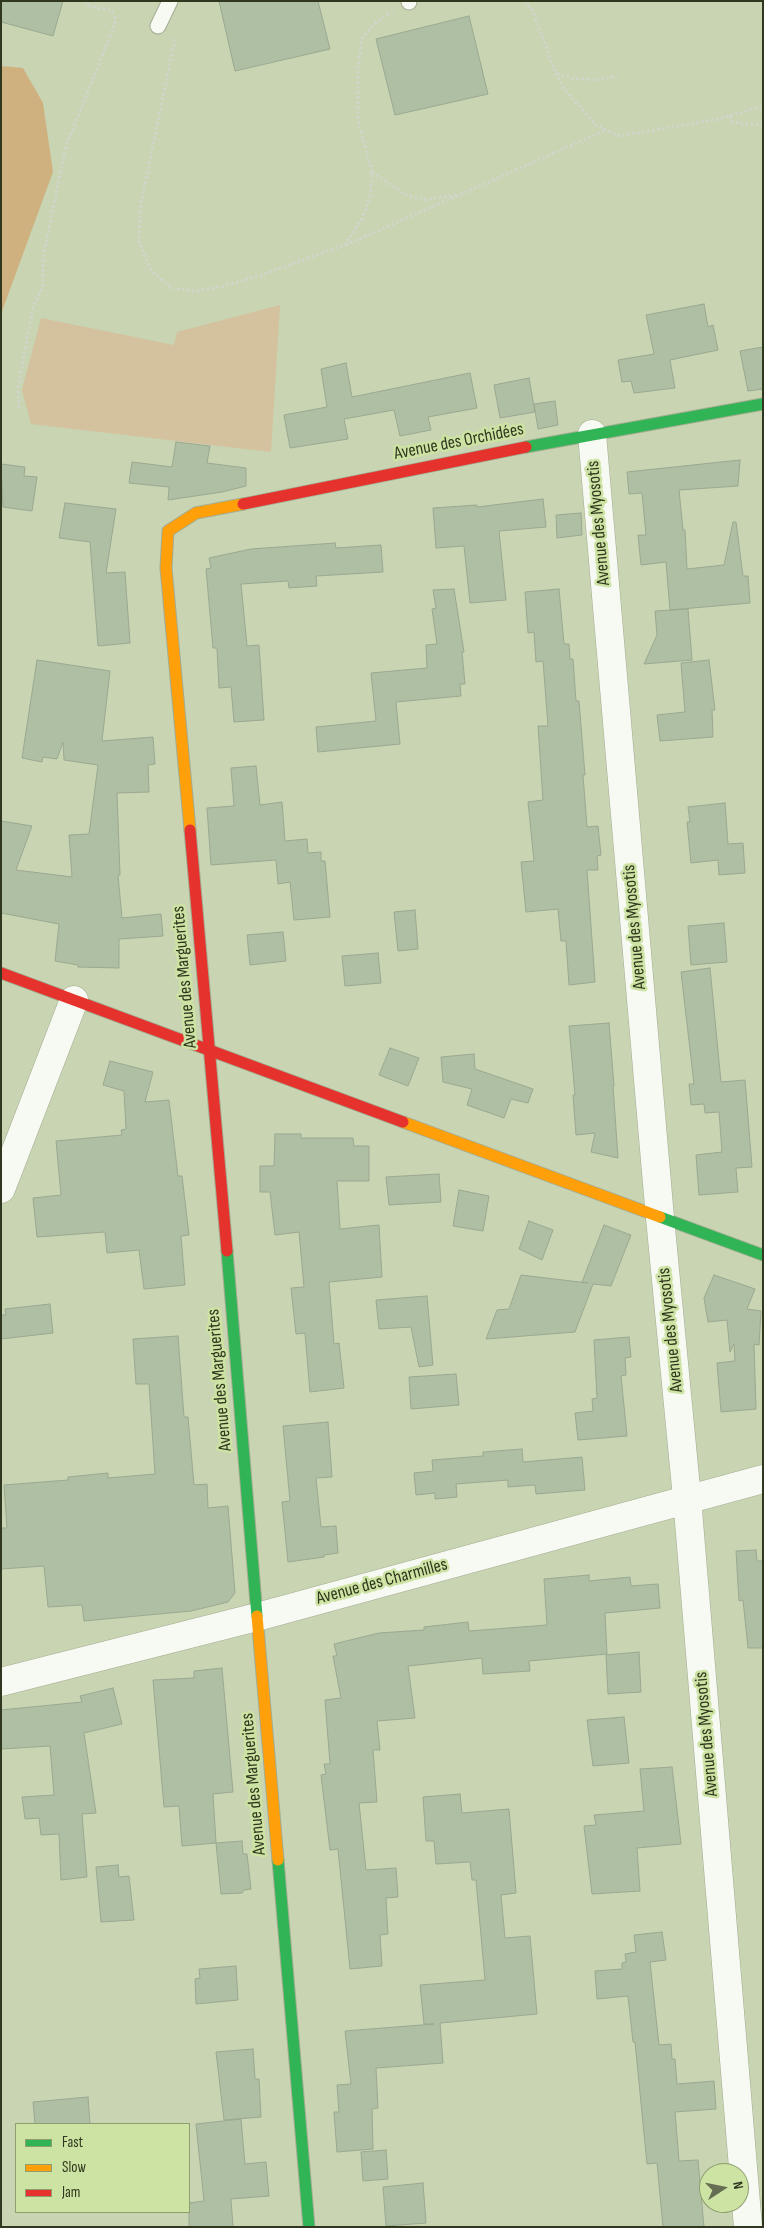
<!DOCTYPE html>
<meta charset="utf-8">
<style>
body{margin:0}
#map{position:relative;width:764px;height:2228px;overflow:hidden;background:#c8d4b2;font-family:"Sofia Sans Condensed",sans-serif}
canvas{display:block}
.frame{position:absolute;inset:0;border:2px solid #2f371e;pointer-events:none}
.legend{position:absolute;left:15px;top:2123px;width:175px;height:90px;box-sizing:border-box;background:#cde3a3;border:1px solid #8e9e6e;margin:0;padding:6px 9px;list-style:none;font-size:15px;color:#2f371e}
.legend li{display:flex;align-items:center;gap:10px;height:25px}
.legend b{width:25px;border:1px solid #8e9e6e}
.north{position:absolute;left:699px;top:2163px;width:50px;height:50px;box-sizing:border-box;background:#cde3a3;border:1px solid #8e9e6e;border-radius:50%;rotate:79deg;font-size:14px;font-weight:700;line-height:20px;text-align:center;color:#2f371e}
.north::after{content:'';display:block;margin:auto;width:18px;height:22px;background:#656e52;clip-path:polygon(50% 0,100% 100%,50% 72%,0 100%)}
</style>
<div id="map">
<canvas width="764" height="2228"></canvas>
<div class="frame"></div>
<ul class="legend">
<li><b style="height:6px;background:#30b455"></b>Fast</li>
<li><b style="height:6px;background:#ff9f0a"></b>Slow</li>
<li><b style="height:6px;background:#e5322d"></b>Jam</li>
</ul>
<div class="north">N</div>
</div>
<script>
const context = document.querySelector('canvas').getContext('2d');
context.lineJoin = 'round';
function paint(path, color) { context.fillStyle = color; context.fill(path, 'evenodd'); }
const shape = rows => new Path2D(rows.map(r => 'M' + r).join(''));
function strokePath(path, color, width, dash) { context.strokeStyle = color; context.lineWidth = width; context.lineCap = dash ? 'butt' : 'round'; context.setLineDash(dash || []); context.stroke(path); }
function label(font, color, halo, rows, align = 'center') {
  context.font = font + ' "Sofia Sans Condensed",sans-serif'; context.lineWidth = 5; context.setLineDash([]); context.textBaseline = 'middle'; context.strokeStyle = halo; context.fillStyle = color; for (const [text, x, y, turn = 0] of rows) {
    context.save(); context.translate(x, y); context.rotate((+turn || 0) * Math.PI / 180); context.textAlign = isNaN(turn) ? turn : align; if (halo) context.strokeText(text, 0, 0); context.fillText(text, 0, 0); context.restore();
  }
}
const green = shape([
 [280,305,271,452,31,424,22,390,41,318,174,345,177,332]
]);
const forest = shape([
 [1,66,23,68,43,103,53,172,1,314]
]);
const building = shape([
 [1,1,63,1,53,36,1,22,1,1],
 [219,1,318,1,330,49,235,71,219,1],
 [469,16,488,94,395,115,376,39,469,16],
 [704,304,708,327,713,325,718,350,670,360,675,388,634,393,631,381,622,382,618,360,654,354,646,315,704,304],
 [763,347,763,389,748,391,740,351,763,347],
 [346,363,352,397,470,373,477,408,428,417,431,430,400,436,394,410,344,419,348,439,290,448,284,415,327,407,321,369,346,363],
 [529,378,535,412,500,418,494,385,529,378],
 [555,401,558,425,538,429,534,404,555,401],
 [176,442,210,446,207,463,246,468,246,486,222,492,168,500,169,487,129,483,132,462,172,467,176,442],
 [740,460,738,486,679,490,683,530,685,530,687,569,724,565,733,522,736,522,743,576,748,576,750,603,670,610,666,562,641,565,638,535,646,535,642,493,629,494,627,472,740,460],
 [1,464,25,467,24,476,37,477,32,511,3,507,1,464],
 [543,499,546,527,499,531,506,600,470,603,464,546,436,548,433,508,477,505,477,507,543,499],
 [65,503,116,509,106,573,125,572,130,643,98,646,90,542,59,538,65,503],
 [581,513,582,535,557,538,556,515,581,513],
 [335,543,336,548,381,545,383,572,316,576,317,586,289,588,288,581,241,584,247,646,259,645,264,720,234,722,231,687,219,688,217,648,213,648,206,569,211,568,209,558,251,549,335,543],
 [454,589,464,652,462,652,465,684,460,684,461,696,396,702,400,744,318,752,316,727,376,721,371,673,427,668,426,645,437,644,432,609,436,608,433,590,454,589],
 [559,589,564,644,569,644,570,659,573,659,576,701,579,701,585,775,583,775,587,827,598,826,601,855,597,856,598,870,587,870,595,982,569,985,566,941,561,941,558,909,526,912,521,862,534,861,528,802,543,800,538,726,548,726,543,661,536,662,534,632,528,633,525,592,559,589],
 [688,609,692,660,644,664,657,635,655,611,688,609],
 [37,660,110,671,102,741,153,737,155,764,148,765,149,792,117,793,120,875,118,875,122,918,161,914,163,936,119,939,119,968,78,967,78,965,55,961,59,924,1,913,1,821,32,826,16,870,72,877,69,835,89,834,98,765,64,760,63,742,57,759,43,757,42,762,22,758,37,660],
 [709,660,715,710,712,710,713,737,660,741,657,715,685,712,681,663,709,660],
 [256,766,260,805,282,802,285,841,307,839,308,853,321,852,321,861,325,861,330,917,294,920,290,882,278,884,276,860,211,865,207,808,234,806,231,768,256,766],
 [725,803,728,844,743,843,745,873,719,875,718,860,691,863,687,822,690,822,688,807,725,803],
 [415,910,418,949,398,951,394,912,415,910],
 [724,923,727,962,691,965,688,926,724,923],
 [283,932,286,961,250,965,247,935,283,932],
 [378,953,381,983,345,986,342,956,378,953],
 [710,968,721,1082,745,1080,752,1167,736,1168,738,1192,699,1195,696,1155,722,1152,719,1112,705,1113,704,1104,691,1105,689,1084,694,1084,681,972,710,968],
 [609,1023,614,1086,613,1086,618,1158,591,1152,595,1133,576,1135,573,1095,575,1095,569,1026,609,1023],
 [390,1048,419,1058,408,1086,379,1075,390,1048],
 [474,1054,475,1069,533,1089,528,1103,511,1099,504,1118,467,1105,472,1089,443,1082,441,1057,474,1054],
 [110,1061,153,1072,145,1102,169,1100,178,1176,182,1176,189,1235,181,1236,185,1285,144,1289,139,1250,107,1253,105,1232,37,1237,33,1198,61,1195,56,1141,122,1135,121,1130,126,1129,124,1091,103,1085,110,1061],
 [275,1134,301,1134,301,1138,353,1138,354,1146,369,1146,369,1181,337,1181,340,1229,379,1225,382,1277,329,1282,334,1344,339,1343,344,1388,310,1392,305,1333,296,1334,291,1288,304,1287,299,1232,275,1235,270,1192,260,1192,260,1166,274,1166,275,1134],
 [439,1174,441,1202,389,1205,386,1177,439,1174],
 [459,1190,489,1196,483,1231,453,1226,459,1190],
 [529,1221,553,1230,542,1260,519,1249,529,1221],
 [604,1225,631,1235,611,1286,593,1284,575,1332,486,1339,497,1310,509,1309,521,1275,588,1283,582,1282,604,1225],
 [714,1275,755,1289,747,1309,761,1311,759,1345,754,1344,756,1409,721,1412,717,1363,735,1361,734,1344,730,1352,727,1320,708,1322,704,1298,714,1275],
 [427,1296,433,1365,419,1367,411,1327,379,1329,376,1300,427,1296],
 [50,1304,53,1333,1,1339,1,1315,6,1315,5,1309,50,1304],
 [178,1336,184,1417,188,1417,194,1485,207,1484,208,1508,228,1506,235,1593,228,1602,191,1611,84,1621,82,1605,48,1607,44,1566,1,1569,1,1528,7,1528,4,1485,68,1480,68,1477,108,1473,108,1478,155,1474,149,1384,136,1384,133,1339,178,1336],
 [629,1337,631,1357,625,1358,626,1375,621,1376,627,1436,578,1440,575,1413,593,1411,592,1399,597,1398,594,1340,629,1337],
 [456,1374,459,1405,411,1409,409,1377,456,1374],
 [328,1422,332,1477,316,1478,321,1527,336,1526,338,1553,324,1555,324,1557,288,1562,282,1502,290,1501,283,1426,328,1422],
 [522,1449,523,1462,582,1457,585,1490,536,1494,535,1485,508,1487,508,1480,456,1484,457,1497,435,1499,435,1493,416,1495,414,1473,433,1471,432,1460,483,1456,483,1452,522,1449],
 [756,1550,757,1561,763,1561,763,1648,748,1648,743,1600,739,1601,736,1551,756,1550],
 [589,1575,589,1581,630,1577,631,1586,658,1584,660,1608,605,1613,607,1654,529,1661,530,1671,483,1674,482,1658,408,1666,415,1718,377,1721,380,1750,373,1750,377,1802,359,1803,366,1870,396,1868,398,1897,386,1898,388,1934,380,1935,382,1966,350,1969,338,1849,330,1850,321,1775,326,1774,324,1764,330,1764,325,1700,341,1698,333,1656,337,1656,334,1644,379,1633,424,1630,424,1627,468,1622,469,1631,547,1625,544,1579,589,1575],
 [639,1652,641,1692,608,1694,606,1655,639,1652],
 [222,1668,233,1792,213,1794,216,1843,182,1846,179,1806,164,1807,153,1680,194,1678,194,1671,222,1668],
 [113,1688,122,1724,84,1733,96,1813,82,1814,87,1877,61,1880,59,1834,41,1835,39,1818,25,1819,22,1797,54,1795,50,1746,1,1749,1,1710,82,1702,80,1696,113,1688],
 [624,1717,629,1763,593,1766,587,1720,624,1717],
 [672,1767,681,1844,637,1848,640,1891,592,1894,584,1826,596,1825,594,1815,644,1811,640,1769,672,1767],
 [460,1794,462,1813,509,1809,516,1893,501,1895,505,1938,530,1936,537,2014,440,2023,443,2063,376,2068,378,2108,372,2109,373,2149,337,2152,334,2112,339,2112,337,2085,351,2084,345,2031,434,2024,424,2024,420,1985,485,1980,476,1880,472,1880,470,1862,436,1864,434,1841,426,1841,423,1797,460,1794],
 [242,1841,243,1854,247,1854,251,1889,244,1890,242,1893,221,1894,216,1843,242,1841],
 [118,1865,119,1877,129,1876,134,1920,101,1922,96,1867,118,1865],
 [662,1932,666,1960,650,1962,659,2045,671,2044,672,2059,675,2059,677,2084,714,2081,716,2109,675,2112,679,2161,698,2160,704,2227,663,2227,657,2163,647,2164,635,2042,633,2042,628,1996,597,1999,595,1971,622,1969,622,1963,626,1962,625,1954,636,1952,634,1935,662,1932],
 [236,1966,238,2000,196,2004,195,1979,200,1978,199,1969,236,1966],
 [253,2049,255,2079,259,2079,261,2117,224,2120,216,2052,253,2049],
 [88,2097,90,2124,35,2124,33,2102,88,2097],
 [241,2119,245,2164,266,2162,269,2196,231,2199,233,2227,189,2227,189,2203,204,2201,196,2124,241,2119],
 [386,2150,388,2179,363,2181,361,2152,386,2150],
 [423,2183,426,2223,386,2226,383,2187,423,2183]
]);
const path = shape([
 [525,1,532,10,556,73,572,78,597,80,617,76],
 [175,39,140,208,139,242,151,270,171,288,193,291,221,287,264,274,345,245,363,217,370,197,372,172,358,121,358,68,362,38,374,24,388,14,393,13],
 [556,73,563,88,596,125,619,136,719,119,763,106],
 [730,116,731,121,742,124,763,125],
 [372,172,404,194,422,200,456,195],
 [346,245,606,130],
 [19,408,18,388,33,307,43,287,43,258,66,146,115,24,115,16,111,11,87,5,87,1]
]);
const lane = shape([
 [409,1,409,2],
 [158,26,170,1]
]);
const street = shape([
 [592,434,660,1218,687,1498,748,2227],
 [1,1189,74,1000],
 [1,1682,257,1617,763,1479]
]);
const fast = shape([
 [526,447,763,404],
 [660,1217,763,1255],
 [227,1251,257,1616],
 [278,1860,309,2227]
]);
const slow = shape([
 [190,830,166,568,168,531,196,513,243,504],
 [403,1122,660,1217],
 [257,1616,278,1860]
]);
const jam = shape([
 [243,504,526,447],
 [190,830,227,1251],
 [1,973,403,1122]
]);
const streetNames = [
 ["Avenue des Orchidées",459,442,-11],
 ["Avenue des Myosotis",599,523,-95],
 ["Avenue des Myosotis",635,927,-95],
 ["Avenue des Marguerites",185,977,-95],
 ["Avenue des Myosotis",671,1330,-96],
 ["Avenue des Marguerites",220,1380,-95],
 ["Avenue des Charmilles",382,1582,-15],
 ["Avenue des Myosotis",707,1734,-95],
 ["Avenue des Marguerites",254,1784,-95]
];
paint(green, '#d4c19d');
paint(forest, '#cfb180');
paint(building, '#afbfa3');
strokePath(building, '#9aa890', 1);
strokePath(lane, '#a3ac91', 17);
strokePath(street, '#a3ac91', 29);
strokePath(fast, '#a3ac91', 13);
strokePath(slow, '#a3ac91', 13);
strokePath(jam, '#a3ac91', 13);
strokePath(path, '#d1d5ca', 3, [2.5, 2.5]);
strokePath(lane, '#f7f9f3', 15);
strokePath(street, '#f7f9f3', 28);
strokePath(fast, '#30b455', 11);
strokePath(slow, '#ff9f0a', 11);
strokePath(jam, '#e5322d', 11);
label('18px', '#2f371e', '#cde3a3', streetNames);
</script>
